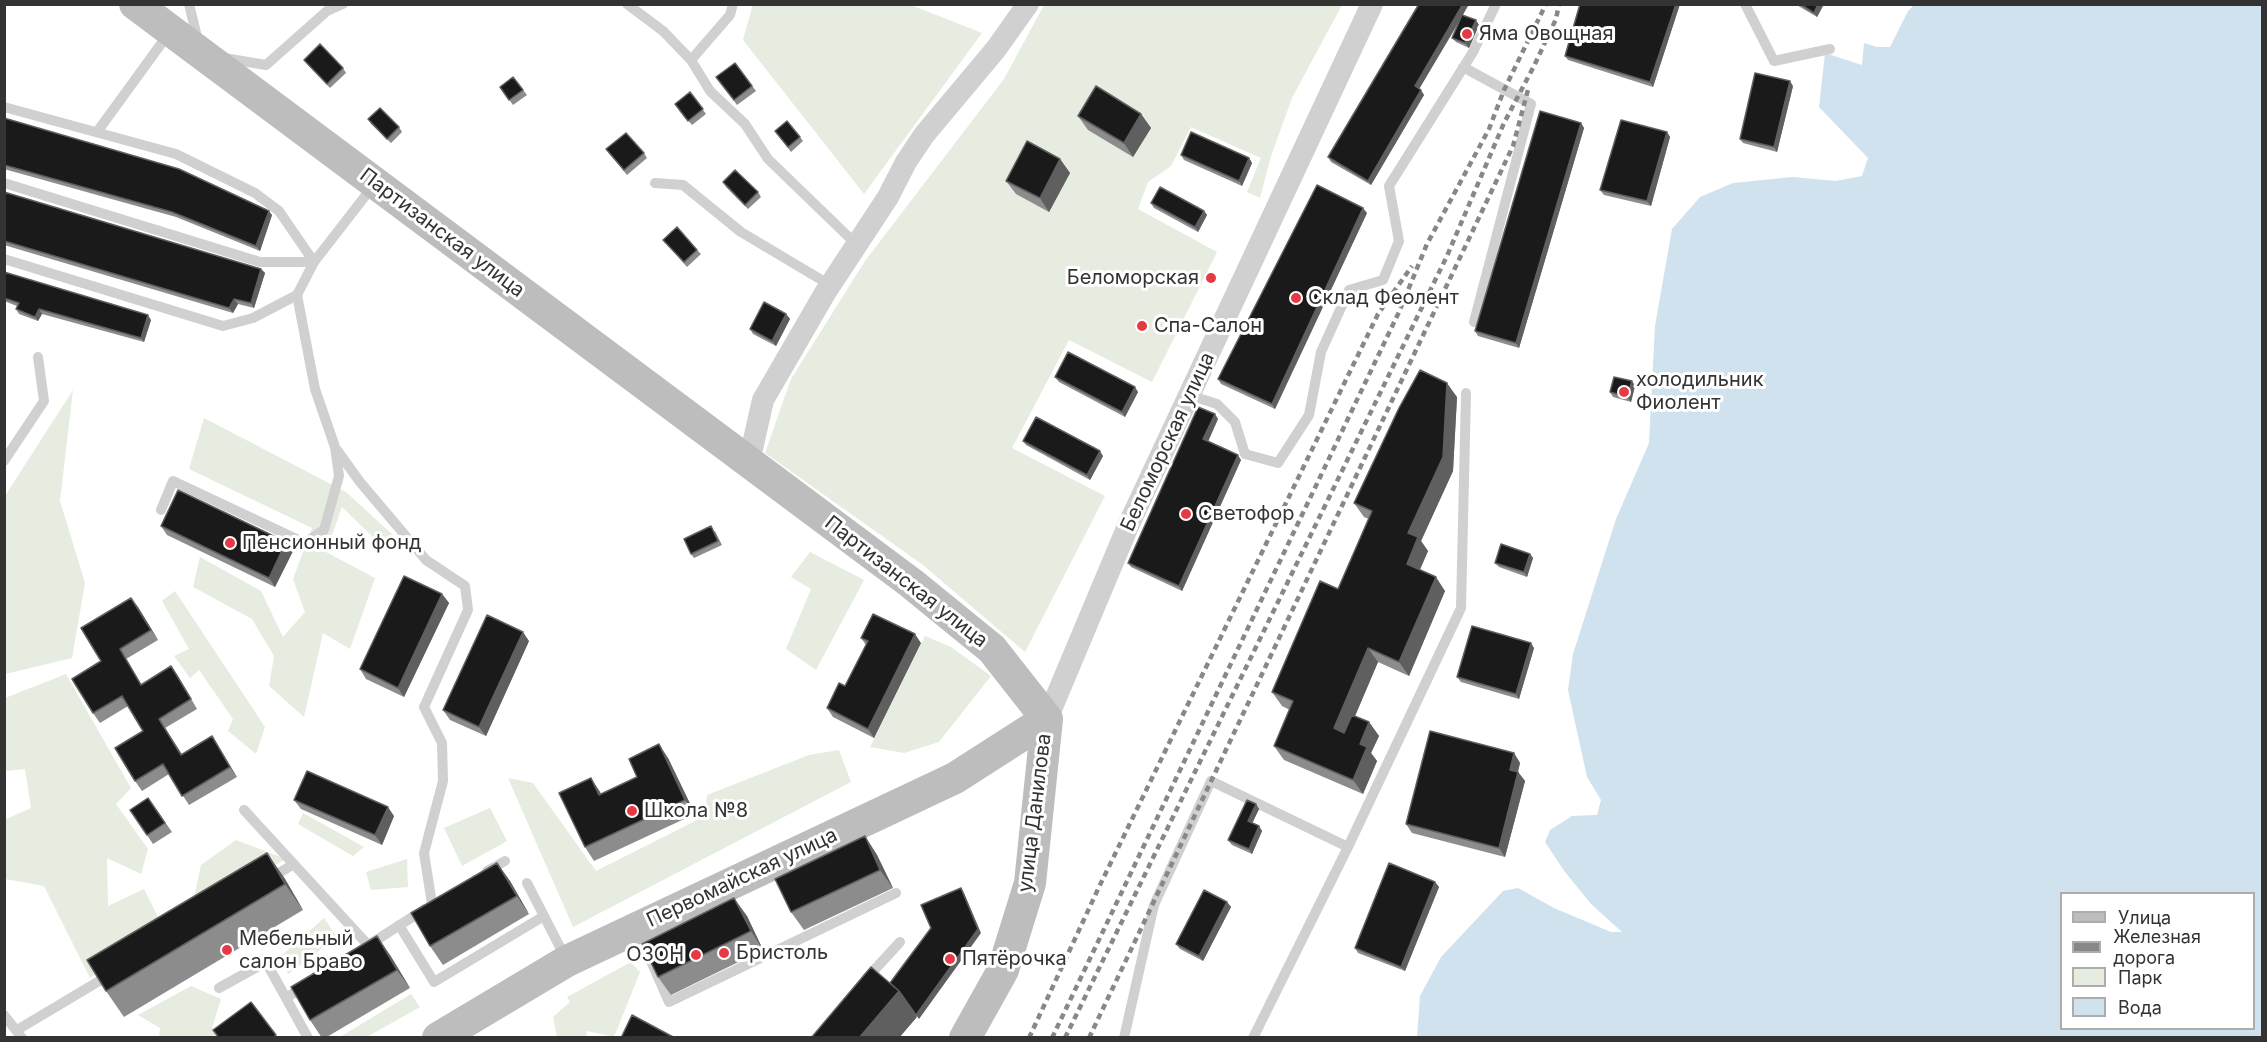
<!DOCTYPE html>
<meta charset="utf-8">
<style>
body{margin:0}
#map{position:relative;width:2267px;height:1042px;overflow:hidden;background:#fff;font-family:Inter,sans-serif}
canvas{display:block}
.frame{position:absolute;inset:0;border:6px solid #333;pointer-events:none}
.legend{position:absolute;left:2060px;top:892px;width:195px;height:138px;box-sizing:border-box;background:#fff;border:2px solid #adadad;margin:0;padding:8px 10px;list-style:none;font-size:18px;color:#333}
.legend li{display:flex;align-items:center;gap:12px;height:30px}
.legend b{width:30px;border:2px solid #adadad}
</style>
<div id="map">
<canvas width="2267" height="1042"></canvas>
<div class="frame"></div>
<ul class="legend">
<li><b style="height:8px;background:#bdbdbd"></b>Улица</li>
<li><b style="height:8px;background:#888"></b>Железная дорога</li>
<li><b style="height:16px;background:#e6ecdf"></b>Парк</li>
<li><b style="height:16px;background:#cfe2ee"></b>Вода</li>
</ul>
</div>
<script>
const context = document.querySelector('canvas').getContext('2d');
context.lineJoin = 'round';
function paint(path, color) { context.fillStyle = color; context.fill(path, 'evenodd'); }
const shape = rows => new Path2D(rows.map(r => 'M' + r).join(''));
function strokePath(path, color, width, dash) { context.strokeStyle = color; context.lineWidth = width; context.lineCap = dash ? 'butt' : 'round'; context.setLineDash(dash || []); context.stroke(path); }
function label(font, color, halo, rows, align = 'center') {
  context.font = font + ' Inter,sans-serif'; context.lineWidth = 6; context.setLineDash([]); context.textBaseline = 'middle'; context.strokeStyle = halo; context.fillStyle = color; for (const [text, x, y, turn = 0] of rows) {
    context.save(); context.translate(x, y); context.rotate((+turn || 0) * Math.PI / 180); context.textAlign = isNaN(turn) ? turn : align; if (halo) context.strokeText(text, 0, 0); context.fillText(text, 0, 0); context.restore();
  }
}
const green = shape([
 [753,4,911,5,982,33,864,194,743,40],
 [1044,5,1342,5,1292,98,1271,156,1260,198,1247,192,1261,158,1191,127,1171,166,1148,182,1138,209,1217,252,1152,382,1069,340,1012,448,1105,496,1025,652,923,565,765,453,791,379,865,261,1004,79],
 [73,390,60,501,85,583,72,658,5,674,5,496],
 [204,418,346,492,393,535,384,548,342,507,326,552,375,578,350,649,323,633,304,717,269,686,274,656,252,619,193,587,200,557,261,591,283,637,305,612,293,579,312,528,189,469],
 [810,552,864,580,816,670,786,649,811,589,791,577],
 [175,591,265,727,256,754,228,731,233,719,199,670,190,678,174,656,189,649,162,601],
 [925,636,951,647,991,676,939,742,904,753,870,747],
 [66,674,131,788,116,804,148,849,141,874,107,858,108,906,144,889,161,923,90,978,44,886,5,879,4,820,31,808,25,769,5,771,5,698],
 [839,750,851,782,573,927,508,778,533,783,596,871,705,816,707,795,809,755],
 [490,808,507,841,462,866,444,828],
 [303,813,364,847,353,856,298,824],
 [236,840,286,859,191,912,201,865],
 [407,859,408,887,371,890,366,872],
 [324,918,337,937,288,974,281,956],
 [631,962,640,972,614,1037,587,1031,586,1037,557,1037,553,1017,570,1002,567,997],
 [191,986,221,999,212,1028,217,1037,159,1037,160,1028,138,1015],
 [411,994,420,1007,367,1037,340,1037]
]);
const water = shape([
 [1914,5,2262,5,2262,1037,1417,1038,1420,996,1441,957,1503,891,1518,888,1554,908,1611,932,1622,932,1591,904,1565,872,1545,842,1550,830,1572,816,1597,815,1601,800,1587,777,1568,690,1573,654,1616,519,1649,443,1655,326,1672,229,1700,197,1733,183,1792,177,1836,181,1862,176,1868,158,1819,107,1825,53,1862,65,1864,43,1877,47,1890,47,1908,11],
 [2062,894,2254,894,2254,1028,2062,1028]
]);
const service = shape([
 [189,4,198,41],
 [627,4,663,31,691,60],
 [733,4,730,15,691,60,710,91,745,124,768,159,857,245],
 [1745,4,1774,61,1830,49],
 [224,58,266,65,327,11,343,4],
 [1463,67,1531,104,1474,322],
 [4,107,176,154,255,193,279,211,314,262],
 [97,132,169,33],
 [4,183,260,262,314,262],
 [655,183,683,185,741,232,830,285],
 [4,259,223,326,253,318,297,295],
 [1189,395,1217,404,1235,422,1245,454,1278,463,1309,415,1321,352,1349,290,1383,280,1399,241,1389,186,1473,52,1496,4],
 [337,450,360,482,426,560,465,586,468,610,424,707,442,743,443,781,424,853,432,904],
 [4,461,44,401,38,357],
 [161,510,173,481,305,543,324,530,339,476,335,447,315,389,297,295,314,262,373,186],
 [244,810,368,945],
 [487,871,505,861],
 [269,879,294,864],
 [527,883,544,916],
 [399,925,434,982,544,916,566,959],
 [367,946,425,909],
 [650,959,669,1002,896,893],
 [866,979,900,942],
 [306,985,286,998,308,1038],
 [219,988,266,962,286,998],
 [4,1015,22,1038],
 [17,1030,111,974],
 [1124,1038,1154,905,1211,781,1348,847],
 [1253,1038,1348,847,1461,608,1466,393]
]);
const minor = shape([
 [749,462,763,400,825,293,888,197,906,162,924,135,996,49,1028,4],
 [1047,719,1128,526,1372,4]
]);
const secondary = shape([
 [135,4,911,583,992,649,1047,719],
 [438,1038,567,961,955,778,1047,719],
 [965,1038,1003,970,1030,883,1047,719]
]);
const rail = shape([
 [1029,1038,1099,887,1378,314,1412,266],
 [1052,1038,1399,312,1427,244,1489,129,1504,90,1546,4],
 [1065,1038,1447,256,1504,123,1534,66,1556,19,1559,4],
 [1089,1038,1513,146,1529,86]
]);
const wall = shape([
 [1419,4,1469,4,1463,15,1479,25,1469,48,1456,42,1452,38,1461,19,1419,89,1424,95,1371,185,1331,162,1328,157],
 [1580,4,1680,4,1653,87,1568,60,1565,56],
 [1795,4,1824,4,1817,17],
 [304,60,343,68,346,73,330,88,307,64],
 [735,63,756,91,737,105,716,77],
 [513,77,527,95,513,105,500,87],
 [1793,86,1777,152,1743,143,1740,139],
 [690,92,706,114,692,125,678,108],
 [1141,114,1151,128,1133,157,1088,130,1078,116],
 [4,118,272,215,260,251,176,217,4,169],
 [368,119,399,127,402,132,391,143,371,124],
 [1581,123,1584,128,1519,348,1478,336,1475,331],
 [775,131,800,137,803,141,791,152],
 [1667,132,1670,137,1651,206,1604,195,1600,190],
 [606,149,644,153,647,158,627,175],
 [1181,155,1249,158,1252,163,1242,186,1184,160],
 [1060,159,1070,173,1049,212,1016,194,1006,181],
 [723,182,758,192,761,197,748,209,726,187],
 [4,192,261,269,265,273,254,308,238,304,233,313,4,245],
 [1151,203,1204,211,1207,215,1198,232,1154,208],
 [1367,213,1275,409,1221,384,1218,379],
 [663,240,697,250,701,254,687,267],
 [4,272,151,320,144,342,42,314,38,321,19,314,16,309,17,306,4,301],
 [786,314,790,319,776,346,753,334,750,329],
 [1055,377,1138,392,1125,417,1059,382],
 [1632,381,1635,386,1631,402,1613,397,1610,392],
 [1457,397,1453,471,1421,541,1428,551,1420,570,1445,591,1409,676,1378,662,1355,716,1369,722,1379,736,1371,753,1377,761,1363,794,1284,760,1274,746,1290,710,1282,706,1272,692,1338,589,1369,519,1364,517,1354,503],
 [1218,419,1208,441,1241,460,1182,591,1131,567,1128,563],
 [1023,441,1103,456,1090,480,1026,445],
 [161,526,286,542,293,551,275,587,167,535],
 [715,531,722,545,694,558,691,554],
 [1530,554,1533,558,1527,577,1499,567,1495,563],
 [442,594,449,603,404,697,366,679,360,669],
 [138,607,158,640,126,659,141,684,171,666,197,709,165,728,182,754,218,746,237,777,189,805,169,774,142,791,135,781,143,731,128,706,100,723,93,713],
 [861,638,921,643,874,738,833,717,827,708,845,686,866,645],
 [529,641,486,736,450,720,443,710],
 [1534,648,1519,699,1461,682,1457,677],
 [1514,753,1520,763,1518,772,1525,781,1505,857,1412,833,1406,824],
 [668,758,695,814,594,861,585,847,591,778,601,794,637,777],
 [148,798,172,832,153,844,130,810],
 [294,800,394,816,382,845,301,809],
 [1256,804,1259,809,1252,823,1259,826,1262,831,1252,854,1232,845,1228,840],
 [865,836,877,855,893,888,804,930,791,912],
 [267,853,285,879,303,910,124,1017,106,991],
 [497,863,510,881,529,914,443,965,430,946],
 [1435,882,1439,887,1405,971,1358,953,1355,948],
 [1227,902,1231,907,1203,961,1180,949,1176,944],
 [747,916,763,950,671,995,658,977],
 [390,955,410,988,325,1038,322,1038,310,1020]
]);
const shadedWall = shape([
 [1463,4,1469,4,1418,91,1415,86],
 [1676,4,1680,4,1653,87,1650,82],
 [1818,4,1824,4,1817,17,1814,13],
 [1476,20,1479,25,1469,48,1465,43],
 [1790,81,1793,86,1777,152,1774,147],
 [1421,90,1424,95,1371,185,1368,181],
 [1141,114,1151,128,1133,157,1124,143],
 [1581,123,1584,128,1519,348,1516,343],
 [1667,132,1670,137,1651,206,1647,201],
 [1249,158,1252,163,1242,186,1239,181],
 [1060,159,1070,173,1049,212,1040,198],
 [1363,208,1367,213,1275,409,1272,404],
 [269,211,272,215,260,251,256,246],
 [1204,211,1207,215,1198,232,1195,227],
 [261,269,265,273,254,308,251,303],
 [234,299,238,304,233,313,229,308],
 [39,309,42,314,38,321,35,317],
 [786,314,790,319,776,346,772,341],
 [148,315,151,320,144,342,141,338],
 [1632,381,1635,386,1631,402,1627,397],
 [1447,383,1457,397,1453,471,1421,541,1428,551,1416,578,1407,564,1408,533],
 [1135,387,1138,392,1125,417,1122,412],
 [1215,414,1218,419,1207,444,1203,439],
 [1100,451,1103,456,1090,480,1087,475],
 [1238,455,1241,460,1182,591,1179,586],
 [286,542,293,551,275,587,269,578],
 [1530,554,1533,558,1527,577,1524,572],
 [1436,577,1445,591,1409,676,1399,662],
 [442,594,449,603,404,697,398,688],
 [131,598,138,607,158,640,151,630],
 [523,632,529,641,486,736,479,727],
 [915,634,921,643,874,738,868,729],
 [1531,643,1534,648,1519,699,1516,694],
 [1368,648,1378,662,1344,742,1334,728],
 [171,666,178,676,197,709,191,699],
 [1369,722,1379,736,1371,753,1377,761,1363,794,1353,780,1360,744],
 [212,736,218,746,237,777,230,767],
 [659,744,668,758,695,814,685,800],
 [1514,753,1520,763,1516,779,1510,770],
 [1518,772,1525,781,1505,857,1499,848],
 [591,778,600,792,608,809,599,795],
 [1256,804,1259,809,1251,826,1248,821],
 [388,807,394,816,382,845,375,835],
 [1259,826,1262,831,1252,854,1249,849],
 [865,836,877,855,893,888,880,870],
 [267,853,285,879,303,910,285,884],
 [497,863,510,881,529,914,517,896],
 [1435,882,1439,887,1405,971,1401,967],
 [961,888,964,893,981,933,919,1019,916,1015],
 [734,898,747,916,763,950,751,931],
 [1227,902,1231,907,1203,961,1199,956],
 [377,936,390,955,410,988,397,970],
 [899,991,917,1017,899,1038,859,1038]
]);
const building = shape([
 [1419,4,1463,4,1415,86,1421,90,1368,181,1328,157,1419,4],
 [1580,4,1676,4,1650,82,1565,56,1580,4],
 [1800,4,1818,4,1814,13,1800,4],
 [1462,15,1476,20,1465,43,1452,38,1462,15],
 [320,44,343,68,327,84,304,60,320,44],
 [735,63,752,86,734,100,716,77,735,63],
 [1755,73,1790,81,1774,147,1740,139,1755,73],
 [513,77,523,90,509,100,500,87,513,77],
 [1096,86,1141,114,1124,143,1078,116,1096,86],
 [690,92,703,109,688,121,675,104,690,92],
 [380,108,399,127,387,139,368,119,380,108],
 [1540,111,1581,123,1516,343,1475,331,1540,111],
 [4,118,179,169,269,211,256,246,172,212,4,165,4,118],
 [1621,120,1667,132,1647,201,1600,190,1621,120],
 [787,121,800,137,788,147,775,131,787,121],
 [1191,132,1249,158,1239,181,1181,155,1191,132],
 [626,133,644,153,624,170,606,149,626,133],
 [1027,141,1060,159,1040,198,1006,181,1027,141],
 [735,170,758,192,745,205,723,182,735,170],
 [1317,185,1363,208,1272,404,1218,379,1317,185],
 [1160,187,1204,211,1195,227,1151,203,1160,187],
 [4,192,261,269,251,303,234,299,229,308,4,241,4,192],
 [677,227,697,250,684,262,663,240,677,227],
 [4,272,148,315,141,338,39,309,35,317,16,309,19,303,4,298,4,272],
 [764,302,786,314,772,341,750,329,764,302],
 [1068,352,1135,387,1122,412,1055,377,1068,352],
 [1420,370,1447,383,1443,457,1408,533,1418,537,1407,564,1436,577,1399,662,1368,648,1334,728,1344,733,1352,715,1369,722,1360,744,1367,747,1353,780,1274,746,1293,701,1272,692,1320,581,1338,589,1372,511,1354,503,1399,408,1420,370],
 [1614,377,1632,381,1627,397,1610,392,1614,377],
 [1198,407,1215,414,1203,439,1238,455,1179,586,1128,563,1198,407],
 [1036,417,1100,451,1087,475,1023,441,1036,417],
 [178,490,286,542,269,578,161,526,178,490],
 [711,526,718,541,691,554,684,539,711,526],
 [1501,544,1530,554,1524,572,1495,563,1501,544],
 [404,576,442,594,398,688,360,669,404,576],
 [131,598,151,630,120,649,141,685,171,666,191,699,159,719,181,755,212,736,230,767,182,796,163,764,135,781,115,748,143,731,122,696,93,713,72,679,101,661,81,628,131,598],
 [873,614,915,634,868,729,827,708,839,683,845,686,868,641,861,638,873,614],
 [487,615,523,632,479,727,443,710,487,615],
 [1472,626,1531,643,1516,694,1457,677,1472,626],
 [1430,731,1514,753,1510,770,1518,772,1499,848,1406,824,1430,731],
 [659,744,685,800,585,847,559,793,591,778,599,795,637,777,629,759,659,744],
 [307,771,388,807,375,835,294,800,307,771],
 [148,798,165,823,147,835,130,810,148,798],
 [1247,800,1256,804,1248,821,1259,826,1249,849,1228,840,1247,800],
 [865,836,880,870,791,912,775,879,865,836],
 [267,853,285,884,106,991,87,960,267,853],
 [497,863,517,896,430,946,411,913,497,863],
 [1389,863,1435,882,1401,967,1355,948,1389,863],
 [961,888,978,929,916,1015,899,991,890,983,931,928,921,905,961,888],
 [1204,890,1227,902,1199,956,1176,944,1204,890],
 [734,898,751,931,658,977,642,944,734,898],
 [377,936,397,970,310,1020,291,987,377,936],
 [871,967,899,991,859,1038,811,1038,871,967],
 [251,1002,276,1035,273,1038,219,1038,213,1030,251,1002],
 [632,1015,675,1038,621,1038,632,1015]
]);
const markers = [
 [1467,34,6,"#e63946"],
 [1211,278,6,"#e63946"],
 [1296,298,6,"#e63946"],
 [1142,326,6,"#e63946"],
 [1624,392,6,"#e63946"],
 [1186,514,6,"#e63946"],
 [230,543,6,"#e63946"],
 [632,811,6,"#e63946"],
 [227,950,6,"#e63946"],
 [724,953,6,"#e63946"],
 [696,955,6,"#e63946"],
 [950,959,6,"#e63946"]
];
const poiNames = [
 ["Яма Овощная",1479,34],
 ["Беломорская",1199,278,"right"],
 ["Склад Феолент",1308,298],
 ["Спа-Салон",1154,326],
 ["холодильник",1636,380],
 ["Фиолент",1636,403],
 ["Светофор",1198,514],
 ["Пенсионный фонд",242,543],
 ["Школа №8",644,811],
 ["Мебельный",239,939],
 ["салон Браво",239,962],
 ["Бристоль",736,953],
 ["ОЗОН",684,955,"right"],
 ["Пятёрочка",962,959]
];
const streetNames = [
 ["Партизанская улица",442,233,37],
 ["Беломорская улица",1168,442,-65],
 ["Партизанская улица",906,582,38],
 ["улица Данилова",1035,813,-83],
 ["Первомайская улица",742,878,-25]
];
paint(green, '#e6ecdf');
paint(water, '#cfe2ee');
strokePath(service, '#d0d0d0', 10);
strokePath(minor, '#d0d0d0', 22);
strokePath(secondary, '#bdbdbd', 32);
strokePath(rail, '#888', 4.5, [6, 4.5]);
paint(wall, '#8c8c8c');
paint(shadedWall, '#5f5f5f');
paint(building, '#1a1a1a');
strokePath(building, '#5f5f5f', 1.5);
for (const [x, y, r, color] of markers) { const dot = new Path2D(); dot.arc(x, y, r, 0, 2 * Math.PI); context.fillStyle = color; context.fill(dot); strokePath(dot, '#fff', 2); }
label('20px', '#333', '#fff', poiNames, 'left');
label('20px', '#333', '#fff', streetNames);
</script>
